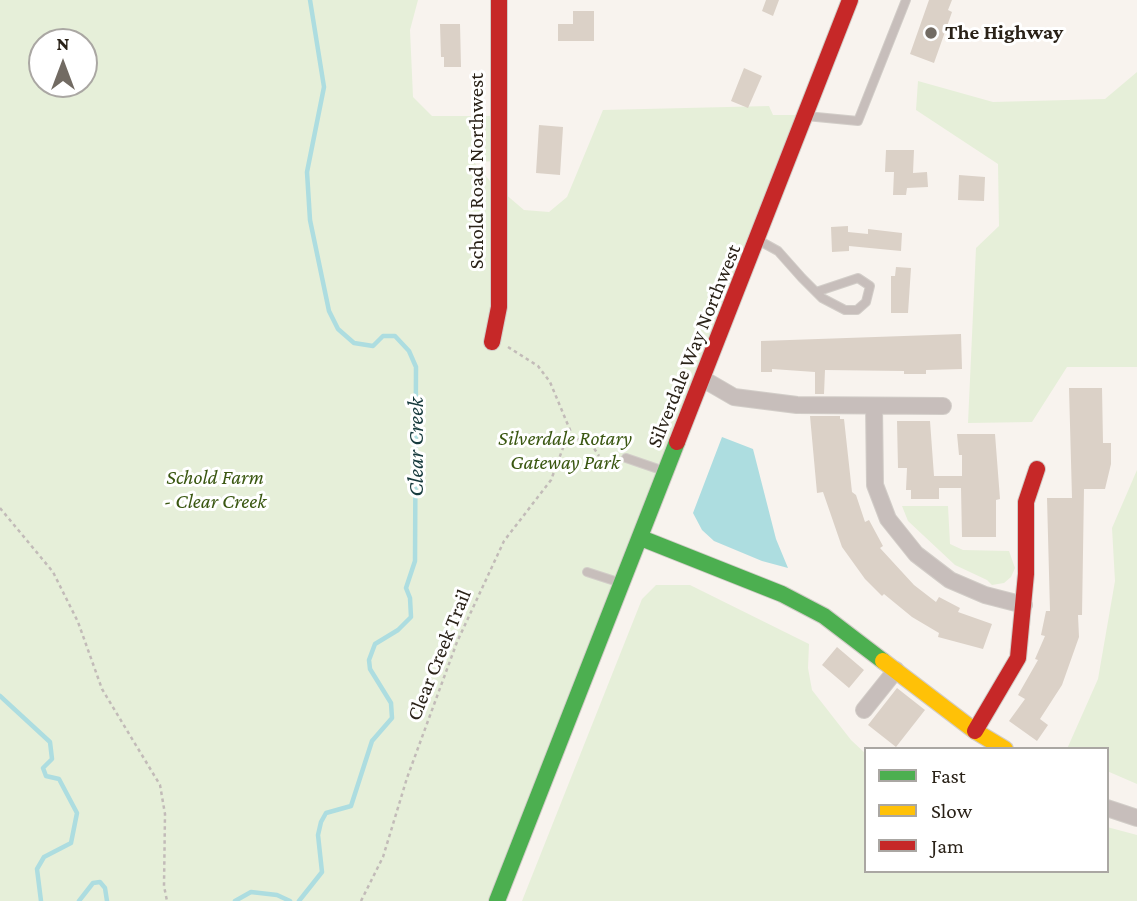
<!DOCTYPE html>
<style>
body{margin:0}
#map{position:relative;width:1137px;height:901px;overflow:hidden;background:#f8f3ee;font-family:"Crimson Pro",serif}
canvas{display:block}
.legend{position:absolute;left:864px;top:747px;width:245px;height:126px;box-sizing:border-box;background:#fff;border:2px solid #aaa7a3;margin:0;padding:9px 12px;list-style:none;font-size:21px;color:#2a2218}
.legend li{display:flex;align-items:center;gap:14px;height:35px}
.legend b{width:35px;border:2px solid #aaa7a3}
.north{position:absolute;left:28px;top:28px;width:70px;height:70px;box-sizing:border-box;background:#fff;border:2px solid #aaa7a3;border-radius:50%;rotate:0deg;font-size:19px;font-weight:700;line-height:28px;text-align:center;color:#2a2218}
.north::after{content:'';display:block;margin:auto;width:24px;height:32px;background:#726b63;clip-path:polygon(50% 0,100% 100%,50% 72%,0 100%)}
</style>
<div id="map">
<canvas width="1137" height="901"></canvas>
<ul class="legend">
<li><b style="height:9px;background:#4caf50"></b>Fast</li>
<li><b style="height:9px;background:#ffc107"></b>Slow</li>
<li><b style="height:9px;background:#c62828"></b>Jam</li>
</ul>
<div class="north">N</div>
</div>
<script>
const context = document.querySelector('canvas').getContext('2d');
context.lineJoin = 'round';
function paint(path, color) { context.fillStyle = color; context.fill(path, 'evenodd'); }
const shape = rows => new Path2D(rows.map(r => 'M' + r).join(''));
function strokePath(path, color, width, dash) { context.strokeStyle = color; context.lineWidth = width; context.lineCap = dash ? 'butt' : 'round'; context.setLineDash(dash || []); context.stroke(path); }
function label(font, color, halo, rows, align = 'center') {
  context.font = font + ' "Crimson Pro",serif'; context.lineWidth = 6; context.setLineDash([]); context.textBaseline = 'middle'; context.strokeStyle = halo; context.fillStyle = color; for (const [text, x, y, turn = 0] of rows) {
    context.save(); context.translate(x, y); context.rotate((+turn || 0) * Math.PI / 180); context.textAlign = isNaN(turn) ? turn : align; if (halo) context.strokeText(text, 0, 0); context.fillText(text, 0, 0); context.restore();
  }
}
const green = shape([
 [0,0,418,0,410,30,413,97,432,116,498,116,498,161,474,162,490,181,524,210,549,212,567,197,603,110,769,106,773,115,805,115,497,901,0,901],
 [42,42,84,42,84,84,42,84],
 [1137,72,1137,367,1067,367,1032,422,968,423,976,248,999,226,998,164,916,110,918,81,993,102,1105,99],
 [1137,470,1137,784,1107,771,1107,749,1067,749,1098,679,1115,581,1112,528],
 [902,506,948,506,950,544,963,550,1009,551,1015,568,1011,577,1004,583,992,585,987,580,955,565,908,521],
 [656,585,690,585,809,644,808,668,812,690,851,740,866,754,866,871,1107,871,1107,827,1137,835,1137,901,522,901,642,599]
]);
const water = shape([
 [722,437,753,449,776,539,788,568,762,561,714,541,702,530,693,513]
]);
const stream = shape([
 [0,696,50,742,52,759,43,768,46,776,59,779,77,813,71,843,44,857,37,869,41,901],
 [79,901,93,883,100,882,105,888,107,901],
 [235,901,251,892,277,895,290,901],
 [299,901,322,872,318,835,321,822,326,813,351,806,372,741,392,718,391,703,370,669,369,660,375,644,398,630,411,617,410,598,406,588,415,561,416,367,409,351,395,336,383,336,373,346,354,343,338,329,329,311,310,220,307,172,324,87,310,0]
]);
const building = shape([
 [766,0,779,0,773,16,762,11],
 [929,0,952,0,948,10,952,12,934,63,910,54],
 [573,11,594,11,594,41,558,41,558,24,573,24],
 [440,24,460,24,461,67,444,67,444,57,441,57],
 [744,68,762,76,748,108,731,101],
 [539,125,563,127,560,175,536,173],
 [886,150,914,150,913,173,927,172,928,187,907,188,906,195,893,195,894,172,885,172],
 [959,175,985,177,984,201,958,200],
 [848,226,848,232,868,234,868,229,902,233,901,251,849,246,849,251,832,252,831,227],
 [896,267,911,268,908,313,891,313,891,276,895,276],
 [961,334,962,369,926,370,926,374,904,374,904,371,825,370,824,394,815,394,815,372,772,369,772,372,761,372,761,341],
 [1069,388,1102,388,1103,443,1111,443,1111,464,1105,489,1084,489,1082,615,1078,615,1079,637,1062,685,1040,719,1048,725,1037,741,1009,721,1025,699,1018,695,1038,660,1035,659,1045,636,1041,635,1046,611,1050,611,1047,498,1072,498],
 [810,416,840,416,840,419,844,419,852,492,856,495,865,522,869,520,883,546,880,548,914,585,936,602,939,597,960,608,958,612,992,624,983,649,938,637,939,633,912,617,884,594,882,596,865,579,842,547,823,492,817,493],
 [897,421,930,421,934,476,962,476,962,455,959,455,957,434,995,434,1000,499,996,500,996,537,962,537,961,488,939,488,939,499,911,499,911,490,906,490,907,468,898,468],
 [837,647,864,670,849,688,822,665],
 [897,688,925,710,896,747,868,725]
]);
const path = shape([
 [508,347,538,366,550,382,573,437,592,445,599,456],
 [0,508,53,572,78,622,102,689,160,785,165,814,164,886,167,901],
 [361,901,383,857,407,778,457,642,504,541,551,480,566,440,573,437]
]);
const lane = shape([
 [806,116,858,121,906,0],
 [758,240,778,251,802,278,822,298,845,310,857,310,866,302,870,286,858,278,816,292],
 [626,458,664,471],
 [587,572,621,583]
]);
const street = shape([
 [703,379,734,397,797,405,943,406],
 [874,406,875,485,888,519,916,554,950,580,985,595,1024,605],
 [864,710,896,670],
 [1107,808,1137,818]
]);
const fast = shape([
 [641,538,782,594,824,616,883,661],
 [497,901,677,442]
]);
const slow = shape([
 [883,661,975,731,1005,749]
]);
const jam = shape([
 [492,342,499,307,499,0],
 [677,442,850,0],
 [975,731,1018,658,1026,574,1026,502,1037,469]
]);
const markers = [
 [931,33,7,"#726b63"]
];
const poiNames = [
 ["The Highway",945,33]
];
const streetNames = [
 ["Schold Road Northwest",477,171,-90],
 ["Silverdale Way Northwest",694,346,-68],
 ["Clear Creek Trail",439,655,-68]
];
const parkNames = [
 ["Silverdale Rotary",565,439],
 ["Gateway Park",565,463],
 ["Schold Farm",215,478],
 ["- Clear Creek",215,502]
];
const waterNames = [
 ["Clear Creek",416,447,-90]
];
paint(green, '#e6efd9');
paint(water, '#addde0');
strokePath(stream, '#addde0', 4.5);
paint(building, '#dbd1c7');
strokePath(lane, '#d2cdc8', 10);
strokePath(street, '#d2cdc8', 18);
strokePath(fast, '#d2cdc8', 18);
strokePath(slow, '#d2cdc8', 18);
strokePath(jam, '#d2cdc8', 18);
strokePath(path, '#c2bbb8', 2.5, [3.5, 3.5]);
strokePath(lane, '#c7bebb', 8);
strokePath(street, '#c7bebb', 16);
strokePath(fast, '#4caf50', 16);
strokePath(slow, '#ffc107', 16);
strokePath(jam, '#c62828', 16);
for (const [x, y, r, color] of markers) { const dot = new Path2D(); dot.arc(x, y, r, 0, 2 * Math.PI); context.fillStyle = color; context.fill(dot); strokePath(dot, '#fff', 2.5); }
label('bold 21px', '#2a2218', '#fff', poiNames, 'left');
label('21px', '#2a2218', '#fff', streetNames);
label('italic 21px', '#3a5711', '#fff', parkNames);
label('italic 23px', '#173a3d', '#fff', waterNames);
</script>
